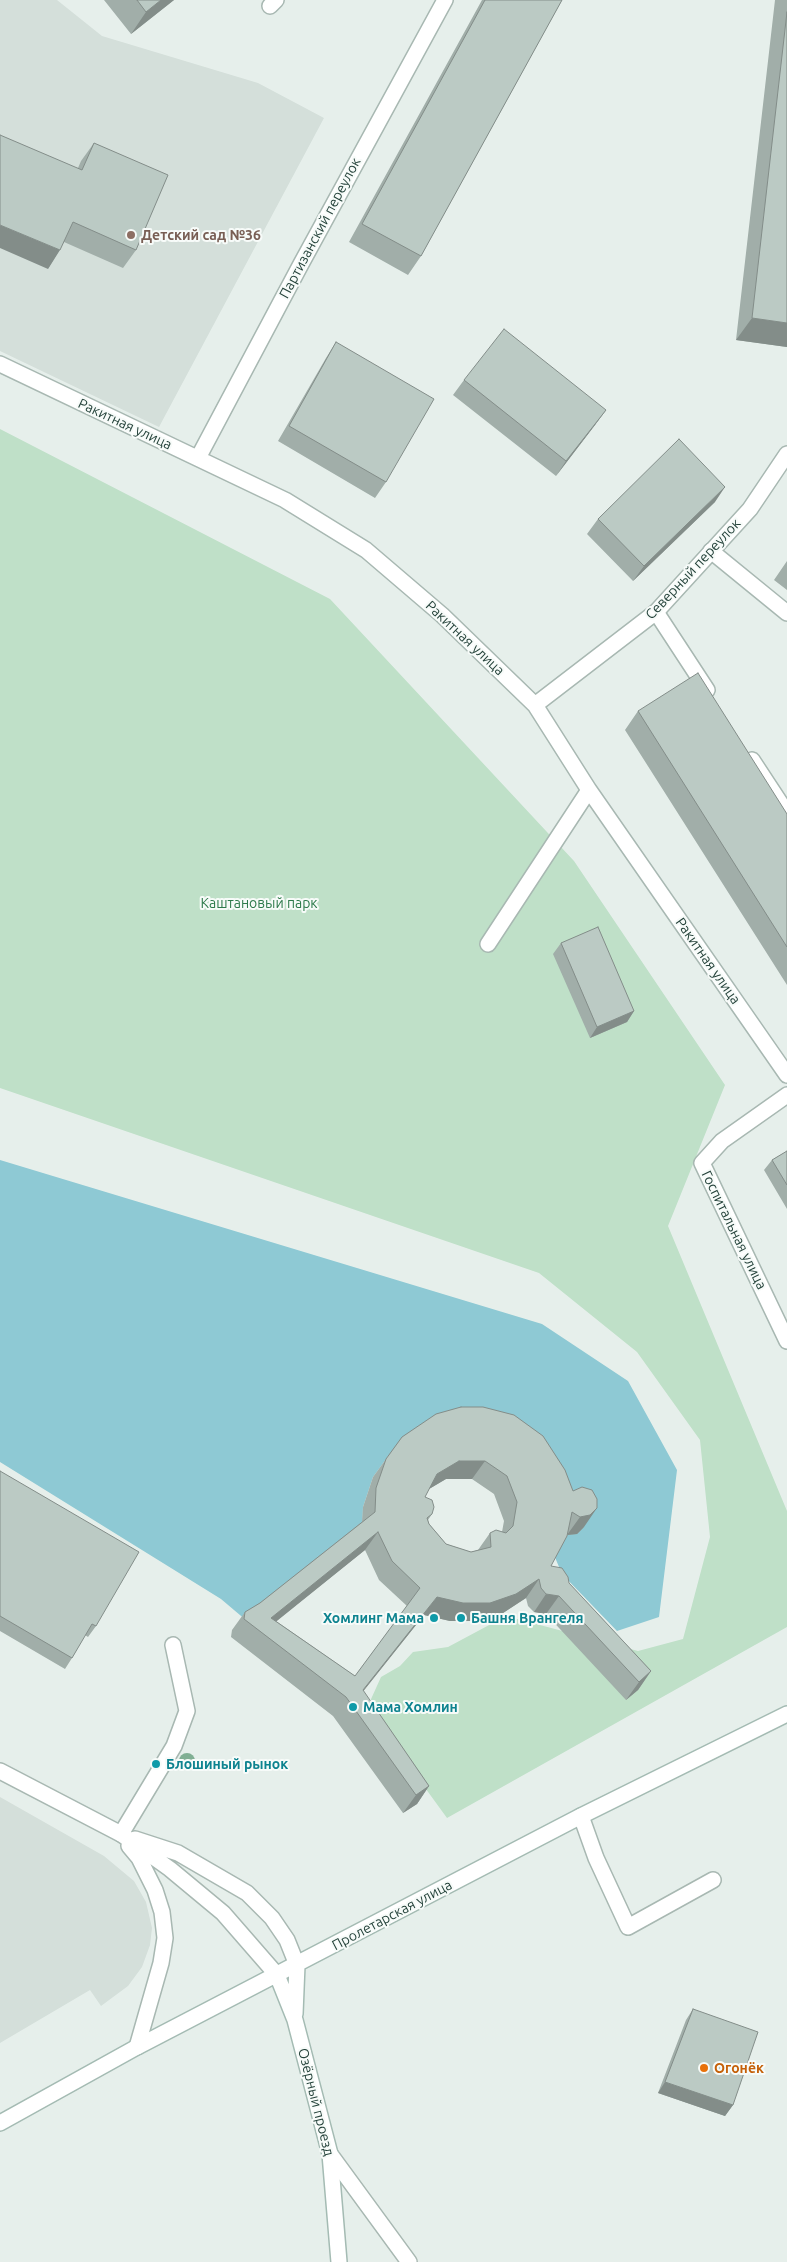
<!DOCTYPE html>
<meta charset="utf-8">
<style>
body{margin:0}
canvas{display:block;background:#e6efeb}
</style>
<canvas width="787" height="2262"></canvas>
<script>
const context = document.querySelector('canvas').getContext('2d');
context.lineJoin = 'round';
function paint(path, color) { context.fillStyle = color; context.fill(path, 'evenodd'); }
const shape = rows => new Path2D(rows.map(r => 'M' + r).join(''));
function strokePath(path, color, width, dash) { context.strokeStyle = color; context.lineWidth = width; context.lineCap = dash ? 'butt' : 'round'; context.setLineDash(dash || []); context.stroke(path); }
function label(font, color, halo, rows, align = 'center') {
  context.font = font + ' Ubuntu,sans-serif'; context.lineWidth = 4; context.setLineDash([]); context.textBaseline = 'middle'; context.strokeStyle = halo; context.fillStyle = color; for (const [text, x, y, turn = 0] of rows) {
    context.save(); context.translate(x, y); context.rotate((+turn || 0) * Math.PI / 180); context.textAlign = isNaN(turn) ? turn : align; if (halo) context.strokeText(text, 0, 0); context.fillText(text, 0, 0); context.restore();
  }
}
const built = shape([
 [0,0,57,0,102,36,258,83,324,118,159,427,0,351],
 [0,1797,104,1856,134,1881,146,1902,152,1928,150,1945,142,1967,128,1986,101,2006,90,1990,0,2043]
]);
const green = shape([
 [0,429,330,599,574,861,725,1085,668,1226,787,1511,787,1627,447,1818,367,1708,381,1677,400,1666,413,1652,448,1647,506,1616,638,1651,683,1639,710,1537,700,1440,637,1352,539,1273,0,1088]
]);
const water = shape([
 [0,1160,542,1324,628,1381,677,1470,659,1617,617,1631,562,1574,554,1555,552,1488,389,1455,373,1477,363,1507,362,1531,247,1621,221,1599,0,1462]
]);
const service = shape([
 [270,6,276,0],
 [711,551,787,613],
 [656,612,707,690],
 [752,760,787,813],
 [581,1816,596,1858,628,1927,713,1880],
 [121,1834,174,1746,187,1711,173,1645],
 [330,2154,409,2262]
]);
const minor = shape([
 [0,364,285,500,366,550,442,615,535,705,589,790,787,1075],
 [198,458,301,264,445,0],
 [535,705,656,612,750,509,787,454],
 [488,944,589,790],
 [787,1095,722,1141,702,1163,787,1341]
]);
const tertiary = shape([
 [0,1771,121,1834,170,1869,223,1913,277,1975],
 [135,1839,178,1853,247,1893,272,1918,287,1940,297,1965],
 [129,1846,139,1858,155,1890,162,1912,165,1938,161,1963,137,2047]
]);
const secondary = shape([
 [277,1975,295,2020,330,2154,339,2262],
 [295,2014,297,1965],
 [0,2123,137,2047,581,1816,787,1714]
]);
const trees = [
 [187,1761]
];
const wall = shape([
 [104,0,174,0,131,34],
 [482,0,562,0,421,256,408,275,349,242],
 [775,0,787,0,787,347,736,340],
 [94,143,136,250,123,268,64,242,48,269,78,168,81,161],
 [336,342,386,482,375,498,278,441,326,358],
 [464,380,606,410,595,425,556,476,453,395],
 [715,502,633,581,587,534,598,519],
 [787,561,787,590,774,580],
 [638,711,787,814,787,985,625,730],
 [561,943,634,1011,627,1022,590,1038,553,954],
 [787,1151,787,1209,764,1170,772,1160],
 [402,1437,565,1470,584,1527,577,1534,567,1535,551,1566,569,1583,651,1671,638,1690,626,1700,546,1614,534,1612,528,1606,526,1598,503,1613,477,1621,450,1621,424,1615,363,1691,429,1786,417,1804,403,1813,333,1716,231,1637,232,1630,245,1612,260,1603,362,1522,363,1507,373,1477],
 [446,1479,472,1479,494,1494,504,1521,502,1532,490,1533,478,1550,471,1552,446,1544,429,1524,428,1520,432,1514,425,1497,429,1489],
 [365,1550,379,1580,407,1606,355,1676,276,1621],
 [0,1471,96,1626,88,1637,85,1635,72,1658,65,1669,0,1631],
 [693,2009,733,2105,725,2116,658,2093,686,2020]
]);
const shadedWall = shape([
 [161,0,174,0,131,34,146,12],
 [0,225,60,250,48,269,0,248],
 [752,318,787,323,787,347,736,340],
 [606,410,595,425,556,476,566,461],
 [725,487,715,502,633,581,644,566],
 [634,1011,627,1022,590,1038,597,1027],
 [459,1461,485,1461,472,1479,446,1479,424,1492,437,1474],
 [597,1508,584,1527,577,1534,567,1535,580,1517],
 [378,1532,365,1550,262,1633,271,1618],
 [539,1579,526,1598,503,1613,477,1621,450,1621,424,1615,350,1708,363,1690,437,1597],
 [546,1594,559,1596,546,1614,534,1612],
 [651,1671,638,1690,626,1700,639,1682],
 [429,1786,417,1804,403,1813,416,1795],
 [665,2082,733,2105,725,2116,658,2093]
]);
const building = shape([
 [137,0,161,0,146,12,137,0],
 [485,0,562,0,421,256,362,224,485,0],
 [787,12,787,323,752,318,787,12],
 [0,135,82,170,94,143,168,175,136,250,73,222,60,250,0,225,0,135],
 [504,329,606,410,566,461,464,380,504,329],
 [336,342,434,399,386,482,289,426,336,342],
 [679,439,725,487,644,566,598,519,679,439],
 [698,673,787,814,787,947,638,711,698,673],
 [598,927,634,1011,597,1027,561,943,598,927],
 [787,1151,787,1185,772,1160,787,1151],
 [461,1407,483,1407,514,1415,543,1436,565,1470,573,1491,582,1487,592,1490,597,1499,597,1508,590,1515,580,1517,572,1512,567,1536,551,1566,562,1568,568,1577,569,1583,651,1671,639,1682,559,1596,546,1594,541,1588,539,1579,516,1594,490,1603,463,1603,437,1597,363,1690,429,1786,416,1795,346,1697,244,1619,245,1612,260,1603,375,1512,376,1488,386,1459,402,1437,436,1414,461,1407],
 [459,1461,485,1461,507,1476,517,1502,513,1526,506,1533,496,1530,490,1533,491,1547,471,1552,446,1544,429,1524,427,1518,432,1514,434,1507,432,1500,425,1497,437,1474,459,1461],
 [378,1532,392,1561,420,1588,355,1676,271,1618,378,1532],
 [0,1471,139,1552,96,1626,92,1624,72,1658,0,1616,0,1471],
 [693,2009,758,2032,733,2105,665,2082,693,2009]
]);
const markers = [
 [131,235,5,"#8d6e63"],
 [434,1618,5,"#0f9aa8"],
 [461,1618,5,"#0f9aa8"],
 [353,1707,5,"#0f9aa8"],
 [156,1764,5,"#0f9aa8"],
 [704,2068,5,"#e8710a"]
];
const streetNames = [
 ["Партизанский переулок",320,228,-62],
 ["Ракитная улица",125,424,25],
 ["Северный переулок",693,569,-47],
 ["Ракитная улица",465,638,43],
 ["Ракитная улица",708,961,55],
 ["Госпитальная улица",734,1230,64],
 ["Пролетарская улица",392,1915,-28],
 ["Озёрный проезд",316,2102,76]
];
const educationNames = [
 ["Детский сад №36",141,235]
];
const parkNames = [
 ["Каштановый парк",259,903]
];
const cultureNames = [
 ["Хомлинг Мама",424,1618,"right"],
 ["Башня Врангеля",471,1618],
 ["Мама Хомлин",363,1707],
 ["Блошиный рынок",166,1764]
];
const foodNames = [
 ["Огонёк",714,2068]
];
paint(built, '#d4dfda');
paint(green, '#bfe0c8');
paint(water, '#8ec9d4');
strokePath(service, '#a8b8b2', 18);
strokePath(minor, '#a8b8b2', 18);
strokePath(tertiary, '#a8b8b2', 18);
strokePath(secondary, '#a4bbb3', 18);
strokePath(service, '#fff', 15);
strokePath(minor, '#fff', 15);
strokePath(tertiary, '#fff', 15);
strokePath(secondary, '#fff', 15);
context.fillStyle = '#80af93';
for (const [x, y] of trees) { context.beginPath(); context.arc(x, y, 8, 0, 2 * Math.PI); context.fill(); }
paint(wall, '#a1aea9');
paint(shadedWall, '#838d89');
paint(building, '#bbcac4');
strokePath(building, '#838d89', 1);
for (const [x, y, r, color] of markers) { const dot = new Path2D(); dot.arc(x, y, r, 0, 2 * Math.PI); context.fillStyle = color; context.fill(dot); strokePath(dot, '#f7fbf9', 2); }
label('14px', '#24423a', '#f7fbf9', streetNames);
label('bold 14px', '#785e54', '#f7fbf9', educationNames, 'left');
label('14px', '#2d7a4b', '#f7fbf9', parkNames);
label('bold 14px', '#0d838f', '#f7fbf9', cultureNames, 'left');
label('bold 14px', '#c56008', '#f7fbf9', foodNames, 'left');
</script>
